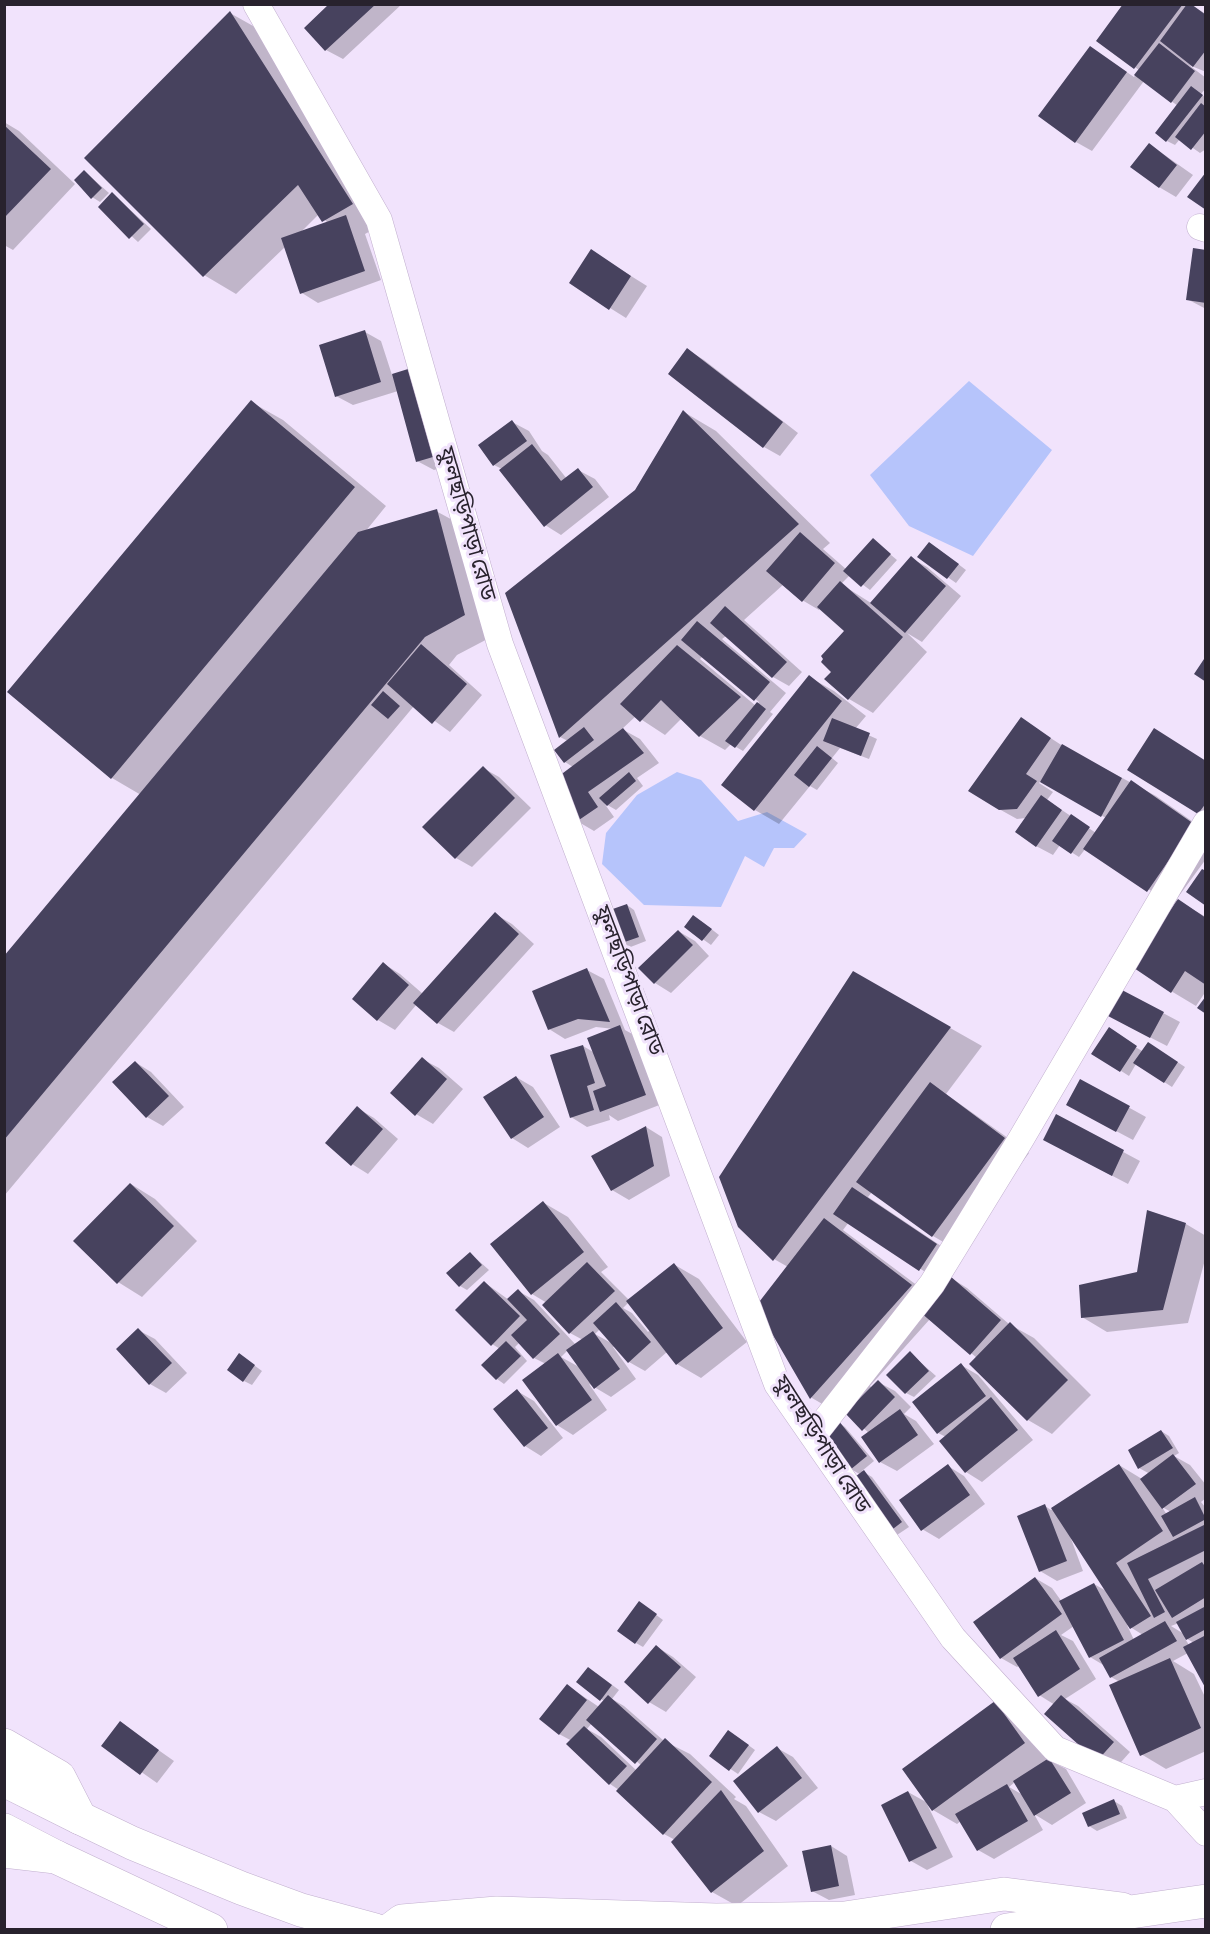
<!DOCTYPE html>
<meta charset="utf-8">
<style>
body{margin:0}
#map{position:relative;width:1210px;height:1934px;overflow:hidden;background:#f1e3fc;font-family:"Sofia Sans Condensed",sans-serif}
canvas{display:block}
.frame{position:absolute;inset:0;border:6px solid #28222d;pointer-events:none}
</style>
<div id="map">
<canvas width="1210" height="1934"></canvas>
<div class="frame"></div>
</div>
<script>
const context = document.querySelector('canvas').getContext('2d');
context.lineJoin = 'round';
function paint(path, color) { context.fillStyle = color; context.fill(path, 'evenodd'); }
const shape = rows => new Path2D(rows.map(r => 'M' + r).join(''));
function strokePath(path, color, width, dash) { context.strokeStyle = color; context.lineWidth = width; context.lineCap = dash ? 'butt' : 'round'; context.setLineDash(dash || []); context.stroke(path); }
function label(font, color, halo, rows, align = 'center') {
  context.font = font + ' "Sofia Sans Condensed","Noto Sans Bengali",sans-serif'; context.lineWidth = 6; context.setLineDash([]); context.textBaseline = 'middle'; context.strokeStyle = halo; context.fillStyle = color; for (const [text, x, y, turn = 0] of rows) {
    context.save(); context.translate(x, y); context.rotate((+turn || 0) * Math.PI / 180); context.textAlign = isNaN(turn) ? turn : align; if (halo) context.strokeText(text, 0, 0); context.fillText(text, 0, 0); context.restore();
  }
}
const water = shape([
 [969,381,1052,450,973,556,909,526,870,475],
 [677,772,701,780,738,821,767,812,807,834,794,848,774,848,764,867,745,856,721,907,644,905,602,864,606,833,637,795]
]);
const shadow = shape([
 [331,4,402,4,343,59,326,50,306,28],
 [1125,4,1189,4,1206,14,1206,72,1189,65,1206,78,1206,88,1201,94,1206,98,1206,149,1200,153,1180,139,1175,145,1167,141,1178,106,1144,81,1092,151,1076,142,1091,48,1134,77,1139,70,1098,41],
 [230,13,262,31,385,223,365,234,381,280,318,303,302,293,286,246,236,294,204,275],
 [319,214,328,223,299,234],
 [4,122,19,131,75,184,13,250,4,245],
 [1149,144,1193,175,1176,197,1159,187],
 [85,172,109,193,100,202,92,197],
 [113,194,151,229,138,242,100,207],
 [591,251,647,286,626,318,610,308],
 [1206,251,1206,309,1187,299],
 [365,332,381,341,392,375,408,371,425,381,448,466,434,470,417,461,398,391,353,405,336,396],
 [688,350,704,360,798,433,780,456,764,447],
 [251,402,283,420,386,506,365,532,436,511,469,529,497,634,457,655,449,665,482,695,450,732,414,706,4,1196,4,959,141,795,112,778,9,691],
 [684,412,716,431,830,543,823,549,847,570,873,540,897,560,870,590,850,575,841,584,871,603,911,558,927,567,961,596,922,642,907,633,927,652,873,713,849,699,833,672,846,630,820,608,819,610,802,600,784,584,744,620,802,672,789,686,773,677,726,636,722,639,786,693,770,712,773,714,743,751,731,744,725,750,700,736,682,718,665,735,636,716,622,729,640,739,659,763,637,778,643,786,616,810,604,803,614,817,594,831,577,821,573,767,565,762,556,750,568,741,560,737,506,593,636,491],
 [703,656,759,702,756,706,700,659],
 [512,422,529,431,542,451,548,455,567,479,578,470,595,479,609,497,561,535,545,525,502,469,494,465],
 [937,548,966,570,956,583,919,557],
 [809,677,834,691,866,716,855,729,877,739,869,759,840,748,832,758,838,763,817,790,810,786,779,824,755,810],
 [1021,719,1066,748,1156,796,1206,831,1206,859,1176,900,1206,917,1206,991,1196,1006,1171,991,1174,906,1086,848,1079,857,1060,845,1053,855,1036,846,1026,818,1017,819,999,809],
 [1041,781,1106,818,1096,833,1047,800,1053,792,1039,783],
 [1206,762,1206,816,1130,769],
 [483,768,499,777,531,808,472,867,456,858,425,827],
 [627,905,634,910,646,941,628,948,620,943],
 [495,914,512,924,534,944,454,1032,438,1023,417,1004,395,1030,378,1020,354,999,384,964,400,974,423,994],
 [701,921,719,935,711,945,686,927],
 [678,931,695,941,709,956,671,993,655,983],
 [587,970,604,979,625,1030,636,1036,662,1104,618,1121,609,1115,610,1120,587,1127,571,1117,583,1046,595,1053,614,1029,596,1027,565,1039,549,1029],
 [853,973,982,1046,946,1094,1029,1153,957,1250,933,1236,872,1192,868,1197,953,1254,936,1279,849,1222,843,1230,934,1298,951,1278,967,1288,1009,1324,1034,1338,1091,1395,1052,1434,1028,1420,977,1358,930,1319,870,1386,872,1388,878,1382,895,1391,911,1407,904,1414,916,1421,934,1444,897,1471,880,1462,869,1433,846,1413,843,1416,812,1398,758,1306,788,1267,774,1259,739,1226],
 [1163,1013,1180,1022,1167,1046,1126,1025],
 [1130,1044,1144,1052,1156,1048,1185,1067,1172,1087,1136,1064,1129,1076,1093,1053],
 [422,1059,439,1068,463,1089,433,1124,416,1114],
 [135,1062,151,1072,184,1107,163,1126,147,1117],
 [516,1077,533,1087,560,1127,528,1148,512,1138],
 [1081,1081,1146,1117,1133,1140,1084,1114],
 [357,1108,374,1118,398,1139,368,1174,352,1164],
 [1056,1116,1140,1161,1128,1184,1061,1149],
 [646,1127,662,1137,670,1176,629,1200,612,1190],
 [131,1184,155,1199,197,1241,142,1297,118,1282],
 [544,1203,568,1217,608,1267,601,1272,629,1300,675,1265,699,1279,747,1342,701,1378,677,1364,667,1352,645,1371,629,1362,615,1346,613,1347,636,1379,611,1397,589,1384,607,1410,573,1435,557,1425,546,1364,534,1358,520,1342,515,1347,527,1361,504,1384,497,1379,500,1349,492,1344,484,1282,509,1300,518,1291,534,1300,576,1345,583,1340,570,1333,547,1303,532,1294],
 [629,1302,650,1330,648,1332,632,1313,623,1308],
 [600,1329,613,1344,595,1334],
 [568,1350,581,1368,561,1357],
 [1186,1224,1206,1236,1206,1256,1188,1323,1107,1332,1082,1317,1138,1273],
 [470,1253,489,1270,467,1290,460,1286],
 [138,1330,155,1339,187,1373,166,1393,150,1384],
 [910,1353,936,1376,914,1397,906,1393],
 [247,1360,262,1371,252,1385,244,1381],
 [961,1365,978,1375,1033,1440,982,1482,966,1472,946,1437,938,1433],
 [517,1391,534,1401,563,1438,541,1456,525,1446],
 [838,1422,845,1427,874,1461,862,1471,872,1477,909,1527,897,1535,890,1531,861,1475,851,1469],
 [1161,1431,1169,1436,1179,1453,1174,1456,1190,1465,1206,1485,1206,1498,1201,1502,1206,1508,1206,1686,1188,1653,1173,1661,1194,1674,1206,1699,1206,1751,1166,1769,1141,1754,1120,1682,1111,1677,1105,1666,1090,1657,1074,1626,1061,1635,1073,1641,1096,1679,1065,1699,1078,1706,1130,1752,1114,1770,1055,1705,1039,1695,1020,1665,1017,1667,1001,1658,1035,1578,1052,1588,1062,1602,1094,1584,1108,1592,1070,1536,1083,1571,1057,1581,1040,1571,1045,1506,1051,1510,1119,1465,1142,1479,1150,1474,1139,1468],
 [1162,1507,1171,1512,1167,1515],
 [1179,1623,1184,1634,1171,1626],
 [1127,1625,1143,1635,1134,1640],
 [1184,1637,1194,1643,1189,1645],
 [948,1466,964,1476,985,1504,939,1539,922,1529],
 [647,1608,663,1620,643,1647,636,1643],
 [657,1647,673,1657,696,1677,666,1712,649,1702],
 [596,1673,619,1690,612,1699,624,1706,664,1741,690,1754,736,1797,734,1799,746,1806,788,1866,737,1906,712,1892,673,1842,675,1840,664,1834,619,1790,610,1784,572,1741,559,1734,568,1686,599,1707,604,1701,601,1699],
 [592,1723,642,1766,637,1771,601,1737,587,1729],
 [995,1703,1019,1717,1047,1759,1066,1769,1086,1803,1052,1825,1034,1814,1043,1830,994,1859,978,1850,961,1821,957,1824,933,1810],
 [1015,1782,1023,1795,1009,1787],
 [120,1723,174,1761,157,1783,103,1745],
 [736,1736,755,1750,738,1774,711,1756],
 [777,1748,793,1757,818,1788,776,1821,759,1812],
 [908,1792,926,1802,953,1857,927,1870,911,1861],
 [1114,1801,1122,1806,1127,1818,1097,1831,1089,1826],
 [831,1846,847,1856,855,1895,829,1900,812,1891]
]);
const building = shape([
 [329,4,376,4,325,51,304,28],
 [1123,4,1183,4,1134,69,1096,41],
 [1187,4,1191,4,1206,15,1206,50,1193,67,1160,41],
 [230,11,353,204,322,222,298,185,203,277,84,158],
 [1159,43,1195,71,1171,103,1134,75],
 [1090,46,1127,72,1075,143,1038,116],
 [1191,86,1203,95,1166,142,1155,133],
 [1201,103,1206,107,1206,131,1191,150,1175,137],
 [4,125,51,169,4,218],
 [1149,143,1177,165,1159,188,1130,167],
 [84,170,102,188,91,199,74,180],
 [1206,172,1206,210,1187,197],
 [112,192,144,224,129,239,98,207],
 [346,215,365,271,300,294,281,238],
 [1193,248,1206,250,1206,303,1186,300],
 [591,249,631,276,609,310,569,283],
 [365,330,381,382,335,397,319,345],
 [687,348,783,422,763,448,668,374],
 [408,369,433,457,416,462,392,374],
 [251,400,355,487,111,779,7,692],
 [683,410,799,524,559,738,505,593,635,490],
 [512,420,527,441,493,466,478,445],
 [532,444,561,481,578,468,593,487,544,527,499,470],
 [437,509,465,615,425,637,4,1140,4,956,358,532],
 [800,532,835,563,802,602,766,571],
 [873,538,891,554,861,587,843,571],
 [929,542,959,564,947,579,917,557],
 [911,556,946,586,905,633,870,603],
 [840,581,903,637,848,700,824,679,831,672,821,662,823,659,821,656,844,631,817,607],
 [725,606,787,662,772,678,710,623],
 [697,621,770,682,754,701,681,640],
 [421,644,467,684,432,724,387,684],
 [677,645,741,697,699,737,661,700,640,722,620,704],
 [1206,656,1206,682,1194,674],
 [809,675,842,701,754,811,721,785],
 [383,691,400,706,388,719,371,705],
 [757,702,766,709,735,748,725,741],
 [1021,717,1051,738,1026,774,1037,781,1017,809,999,810,968,791],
 [832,718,870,733,861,756,823,741],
 [584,727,594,740,564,763,554,750],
 [623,728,644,753,588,792,598,807,576,822,559,776],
 [1154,728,1206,761,1206,803,1198,814,1127,770],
 [1062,744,1122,778,1101,817,1040,782],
 [817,746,832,758,809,787,794,775],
 [483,766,515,798,455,859,422,827],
 [629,772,636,781,607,806,599,798],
 [1131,780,1194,824,1147,892,1083,849],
 [1041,795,1062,810,1036,847,1015,832],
 [1071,814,1090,827,1071,854,1052,841],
 [1202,869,1206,871,1206,906,1186,892],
 [1178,899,1206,918,1206,985,1185,971,1171,993,1131,966],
 [627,904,639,937,619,944,607,911],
 [495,912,519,934,437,1024,413,1003],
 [693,915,712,929,702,941,684,927],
 [678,930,693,945,654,984,638,968],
 [383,962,409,985,377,1021,352,999],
 [587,968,610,1022,578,1019,548,1030,532,991],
 [853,971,951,1027,773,1261,738,1227,719,1177],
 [1122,990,1164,1012,1150,1038,1108,1016],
 [1206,996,1206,1014,1197,1008],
 [620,1025,646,1095,600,1112,593,1091,606,1086,587,1038],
 [1109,1027,1137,1046,1120,1072,1091,1054],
 [1148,1042,1178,1062,1164,1083,1133,1063],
 [583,1045,595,1083,587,1086,594,1110,570,1118,550,1055],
 [422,1057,447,1079,415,1116,390,1093],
 [135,1061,169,1096,146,1118,112,1082],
 [516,1076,544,1117,511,1139,483,1097],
 [1080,1079,1130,1106,1116,1132,1066,1105],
 [930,1082,1005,1138,932,1237,856,1182],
 [357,1106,383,1129,351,1166,325,1143],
 [1056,1114,1124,1150,1112,1176,1043,1140],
 [646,1126,654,1166,611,1191,591,1156],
 [130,1183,174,1226,117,1284,73,1241],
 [852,1187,937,1244,919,1271,833,1214],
 [543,1201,584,1252,531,1295,490,1244],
 [1147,1210,1186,1223,1163,1310,1081,1318,1079,1285,1137,1272],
 [824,1218,912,1285,810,1399,756,1306],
 [470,1252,482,1265,459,1287,446,1273],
 [587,1262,615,1291,569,1334,542,1305],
 [674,1263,723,1328,676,1365,626,1301],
 [950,1276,1001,1320,970,1355,920,1312],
 [484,1281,520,1316,491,1346,455,1310],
 [518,1289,560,1334,533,1359,511,1335,527,1320,507,1299],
 [616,1302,651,1342,628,1363,593,1323],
 [1010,1322,1068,1380,1027,1421,969,1364],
 [138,1328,172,1363,149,1385,116,1349],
 [593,1331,620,1369,594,1389,566,1350],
 [506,1341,521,1356,496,1380,481,1365],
 [910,1351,929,1371,905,1394,886,1375],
 [239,1353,255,1365,243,1382,227,1370],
 [558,1353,592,1400,556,1426,522,1380],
 [961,1363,986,1396,937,1434,912,1402],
 [878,1380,895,1397,862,1431,845,1413],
 [517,1389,548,1428,524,1447,493,1409],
 [991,1397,1018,1430,965,1473,939,1441],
 [900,1409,918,1435,879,1463,861,1437],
 [838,1420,867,1456,850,1470,821,1435],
 [1161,1430,1173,1448,1138,1469,1128,1450],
 [1173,1454,1196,1484,1162,1509,1140,1479],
 [948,1464,970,1495,921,1531,899,1500],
 [1119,1464,1163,1531,1116,1563,1151,1616,1130,1629,1051,1508],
 [864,1470,902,1522,889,1532,851,1480],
 [1195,1497,1206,1519,1173,1537,1161,1516],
 [1045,1504,1067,1561,1039,1572,1017,1516],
 [1206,1524,1206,1550,1148,1579,1165,1612,1154,1618,1127,1563],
 [1202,1562,1206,1568,1206,1597,1172,1618,1155,1590],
 [1035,1577,1062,1614,1000,1659,973,1622],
 [1094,1583,1124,1640,1089,1658,1059,1601],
 [639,1601,657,1614,635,1644,617,1631],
 [1206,1606,1206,1629,1186,1640,1176,1622],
 [1165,1621,1177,1641,1110,1678,1099,1658],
 [1056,1630,1080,1669,1038,1697,1013,1658],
 [1206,1635,1206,1689,1183,1647],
 [656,1645,681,1667,648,1704,624,1682],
 [1170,1658,1201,1728,1140,1756,1109,1685],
 [588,1667,612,1685,600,1701,576,1682],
 [567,1684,587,1700,559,1735,539,1719],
 [608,1695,657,1739,635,1764,586,1720],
 [1061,1695,1114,1742,1097,1761,1044,1714],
 [995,1701,1025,1743,932,1811,902,1769],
 [120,1721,159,1750,140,1775,101,1746],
 [584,1726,627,1766,609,1785,566,1744],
 [728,1730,749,1745,729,1771,709,1756],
 [665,1738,712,1782,663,1835,616,1791],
 [777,1746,802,1778,758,1813,733,1781],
 [1049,1758,1071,1793,1034,1816,1013,1781],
 [1007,1784,1028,1821,977,1851,955,1814],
 [721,1790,764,1851,711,1893,671,1842],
 [908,1791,937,1848,909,1862,881,1805],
 [1114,1799,1120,1814,1088,1827,1082,1813],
 [831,1845,839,1886,811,1892,802,1851]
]);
const minor = shape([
 [256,4,379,220,500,644,777,1384,953,1638,1055,1749,1175,1799,1206,1792],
 [1200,227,1206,229],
 [813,1436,932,1284,1021,1139,1206,823],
 [1175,1799,1206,1833]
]);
const secondary = shape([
 [390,1930,402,1921,497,1913,716,1920,845,1918,1004,1894,1122,1909]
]);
const primary = shape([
 [4,1745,59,1777,80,1818,132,1843,241,1888,301,1910,375,1930],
 [4,1851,56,1857,211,1930],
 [1007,1930,1206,1901]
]);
const trunk = shape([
 [4,1780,80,1818],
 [4,1830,56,1857]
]);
const streetNames = [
 ["ফুলছড়িপাড়া রোড",466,524,74],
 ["ফুলছড়িপাড়া রোড",628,981,69],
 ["ফুলছড়িপাড়া রোড",821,1445,57]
];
paint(water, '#b6c4fb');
paint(shadow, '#0003');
paint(building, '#47425e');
strokePath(minor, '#c1afce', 27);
strokePath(secondary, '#c1afce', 34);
strokePath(primary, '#c1afce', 34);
strokePath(trunk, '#c1afce', 34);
strokePath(minor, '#fff', 26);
strokePath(secondary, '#fff', 33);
strokePath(primary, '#fff', 33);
strokePath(trunk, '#fff', 33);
label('22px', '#28222d', '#f1e3fc', streetNames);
</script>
